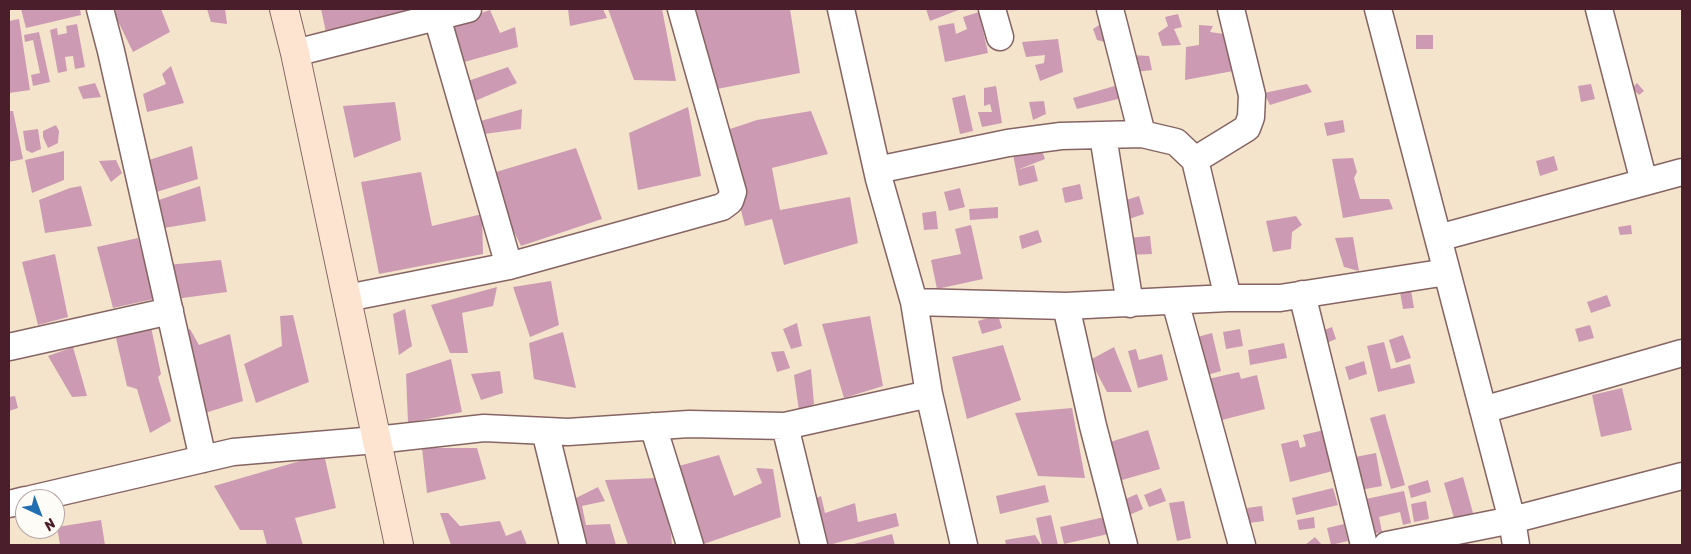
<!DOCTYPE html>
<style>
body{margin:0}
#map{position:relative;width:1691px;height:554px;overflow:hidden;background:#f4e4cb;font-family:Sriracha,sans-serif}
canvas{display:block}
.frame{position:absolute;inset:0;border:10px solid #4a1f2b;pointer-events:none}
.north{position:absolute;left:15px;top:489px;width:50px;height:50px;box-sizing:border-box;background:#fdfcf7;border:1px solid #b5a4a5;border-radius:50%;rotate:137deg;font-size:14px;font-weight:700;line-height:20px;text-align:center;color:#4a1f2b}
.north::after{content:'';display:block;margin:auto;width:18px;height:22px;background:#1f6fb2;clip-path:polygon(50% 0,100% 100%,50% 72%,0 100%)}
</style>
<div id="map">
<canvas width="1691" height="554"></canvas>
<div class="frame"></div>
<div class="north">N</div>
</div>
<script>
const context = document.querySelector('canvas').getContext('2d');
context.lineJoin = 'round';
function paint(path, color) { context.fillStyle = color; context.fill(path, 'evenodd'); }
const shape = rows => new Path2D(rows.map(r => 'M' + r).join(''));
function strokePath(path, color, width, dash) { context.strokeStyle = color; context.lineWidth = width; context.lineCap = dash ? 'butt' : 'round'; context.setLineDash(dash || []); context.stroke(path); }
const building = shape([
 [21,9,80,9,81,15,26,28],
 [122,9,161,9,170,32,133,52,113,11],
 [207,9,225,9,227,24,211,22],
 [321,9,415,9,417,13,326,32],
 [568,9,603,9,607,18,570,26],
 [608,9,662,9,676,81,634,80],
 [695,9,790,9,800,73,717,89],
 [926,9,961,9,930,21],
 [490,10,500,33,515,27,518,47,457,64,448,24],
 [979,12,988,53,945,62,938,26,954,23,956,34,967,29,963,17],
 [1178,14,1182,27,1174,29,1181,45,1162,46,1158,33,1168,26,1165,17],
 [19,19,30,90,9,93,9,21],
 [1102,23,1109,43,1097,40,1093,29],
 [77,24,85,67,75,69,73,56,65,57,67,71,58,73,50,30,57,28,58,35,67,33,66,26],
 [1199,25,1213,26,1210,32,1224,34,1233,71,1185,80,1186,47,1199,45],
 [39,32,50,82,33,86,31,75,40,73,33,40,25,42,24,35],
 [1416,35,1433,35,1433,49,1416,49],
 [1058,39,1063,72,1040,81,1035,65,1044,63,1045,55,1026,57,1022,42],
 [1132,55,1149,56,1152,70,1136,72],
 [171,66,184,103,147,112,143,94,166,84,162,74],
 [508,67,517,83,475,101,468,81],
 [95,83,101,97,83,99,78,87],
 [1637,83,1644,91,1639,95,1632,88],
 [1307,84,1312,92,1270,105,1264,93],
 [1591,84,1595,99,1581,102,1578,86],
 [1118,85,1118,99,1077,109,1073,98],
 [996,86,1002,123,982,127,978,112,992,112,990,104,984,106,984,88],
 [965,95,973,131,960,134,952,98],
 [1044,101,1046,114,1033,120,1029,102],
 [395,102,401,140,354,158,343,106],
 [688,107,701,176,638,190,629,133],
 [522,109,521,129,477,135,474,123],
 [9,111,13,111,23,159,9,162],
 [811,111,828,154,772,168,780,210,850,197,858,243,784,265,772,219,745,226,721,132,757,120],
 [1343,120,1345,132,1327,136,1324,123],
 [56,125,59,131,58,143,48,148,43,137,43,131],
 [38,129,41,149,32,153,26,150,23,131],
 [192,146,198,179,150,194,146,161],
 [576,148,602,219,521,246,486,175],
 [1041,148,1045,159,1017,170,1034,165,1038,181,1019,186,1013,154],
 [64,151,64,180,32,193,25,160],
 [1554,156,1558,170,1540,176,1536,161],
 [1353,158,1357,172,1354,178,1360,199,1389,199,1393,209,1343,218,1332,159],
 [116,160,122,173,111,182,99,161],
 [421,172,432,226,482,214,483,254,379,274,361,182],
 [1080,184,1083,199,1065,203,1062,188],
 [81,186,92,226,45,233,39,200,70,188],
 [200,186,206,221,158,229,150,203],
 [960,188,965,207,949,211,944,192],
 [1139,196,1144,214,1129,219,1123,201],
 [998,207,998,218,970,220,969,209],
 [936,211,938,229,924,230,922,213],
 [1296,216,1302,225,1292,232,1291,249,1273,252,1266,221],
 [971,225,983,279,937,289,931,260,961,254,955,229],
 [1631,225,1632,234,1620,235,1618,227],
 [1038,230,1042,242,1022,249,1019,236],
 [1150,236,1152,254,1129,255,1127,238],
 [1353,237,1359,271,1344,267,1335,238],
 [138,238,154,299,113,308,97,247],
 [55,254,68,317,38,325,22,262],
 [221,260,227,292,175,299,167,265],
 [551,281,559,325,530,337,513,287],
 [497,287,493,306,462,313,468,353,450,353,431,305],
 [1411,290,1414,308,1403,309,1400,292],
 [1607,295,1611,306,1591,313,1587,302],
 [405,309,412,346,399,355,393,314],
 [293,315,309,382,256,403,244,364,282,346,280,316],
 [998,315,1002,328,982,334,978,321],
 [870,316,883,386,844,398,822,324],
 [797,323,802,346,791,349,783,329],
 [1590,325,1594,338,1579,342,1575,329],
 [151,327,161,374,158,377,171,421,150,433,137,389,127,386,116,338],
 [1332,327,1336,339,1322,345,1317,333],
 [190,329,199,345,230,334,243,401,202,414,181,333],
 [1240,329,1243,346,1226,349,1223,332],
 [563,332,576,388,534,379,529,343],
 [1212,333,1221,371,1204,376,1194,338],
 [1403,335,1411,358,1396,363,1389,340],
 [1384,342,1391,369,1410,364,1415,383,1378,392,1367,346],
 [1284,343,1287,358,1250,365,1248,350],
 [1003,345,1021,400,967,419,952,357],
 [73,347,87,396,72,397,48,356],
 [1114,347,1132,392,1107,392,1090,360],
 [1136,349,1139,360,1162,354,1168,380,1138,388,1128,351],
 [784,351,790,368,777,372,771,352],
 [451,359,462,412,408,423,406,374],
 [1364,361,1367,374,1349,380,1345,367],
 [811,369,814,404,799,411,794,375],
 [500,371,503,393,481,400,471,374],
 [1239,372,1241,379,1257,375,1265,409,1218,421,1208,379],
 [1622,388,1632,430,1601,437,1592,395],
 [15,396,18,408,9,411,9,397],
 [1072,408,1085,478,1038,476,1015,413],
 [1385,414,1405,485,1391,489,1370,418],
 [1148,430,1160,469,1115,482,1104,444],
 [1324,430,1333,471,1290,482,1281,444,1298,440,1300,448,1306,446,1303,435],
 [422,448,477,448,486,479,427,493],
 [1376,453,1382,486,1360,490,1355,457],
 [324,454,336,508,295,518,303,545,267,545,263,530,240,530,214,486],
 [719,455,734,496,762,483,756,468,773,469,781,517,701,545,675,467],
 [1463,477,1473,513,1454,518,1444,483],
 [657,478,671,533,672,545,628,545,605,480],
 [1428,480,1431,492,1411,498,1408,486],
 [1045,485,1049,502,1000,514,996,496],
 [598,487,605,501,582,506,586,525,610,524,616,545,583,545,570,501],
 [1161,488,1166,501,1149,507,1144,495],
 [1333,488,1338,505,1296,515,1292,498],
 [1404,491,1411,523,1403,525,1400,512,1379,517,1382,532,1369,535,1361,500],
 [1137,494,1143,509,1127,516,1121,501],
 [821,496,825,513,855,503,858,522,896,513,899,526,829,545,812,500],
 [1184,501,1191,538,1177,541,1169,503],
 [1426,501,1429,519,1414,522,1411,504],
 [1262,506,1264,521,1249,523,1247,508],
 [440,513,448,513,460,526,500,521,506,536,521,530,527,545,451,545],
 [1051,515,1058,545,1042,545,1036,518],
 [1109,516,1108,534,1064,544,1060,527],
 [1314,517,1315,528,1299,530,1297,520],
 [101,520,105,545,60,545,57,527],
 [1344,524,1348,541,1331,545,1327,528],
 [892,534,895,545,850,545],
 [1035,535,1041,545,1006,545,1005,540],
 [1315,537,1322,545,1305,545]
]);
const street = shape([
 [100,9,111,51,203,459],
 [841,9,879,179,914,302,929,394,964,545],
 [992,9,1000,37],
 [1110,9,1142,134],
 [1378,9,1512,520,1516,545],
 [1599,9,1644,182],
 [437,17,509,266],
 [295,53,468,9],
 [1103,136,1130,304],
 [1195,160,1247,128,1251,117,1252,95,1231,9],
 [877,170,1008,143,1061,136,1142,134,1176,142,1195,160,1228,298],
 [1438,238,1682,172],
 [1302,294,1364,545],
 [347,298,509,266,722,207,730,201,733,192,681,9],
 [1175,301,1242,545],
 [914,302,1066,306,1228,298,1280,298,1447,272],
 [1066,306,1093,426,1124,545],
 [9,347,170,311],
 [1483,410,1682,353],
 [653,426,690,545],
 [785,426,814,545],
 [545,431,573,545],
 [31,499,233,452,376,440,484,428,568,432,689,424,785,426,929,394],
 [9,504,25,500],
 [1387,545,1512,520,1682,476]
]);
const secondary = shape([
 [284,9,295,53,399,545]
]);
paint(building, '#cc9bb3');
strokePath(street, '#866463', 29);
strokePath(secondary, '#866463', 30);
strokePath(street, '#fff', 26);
strokePath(secondary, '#fde4d1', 28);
</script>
